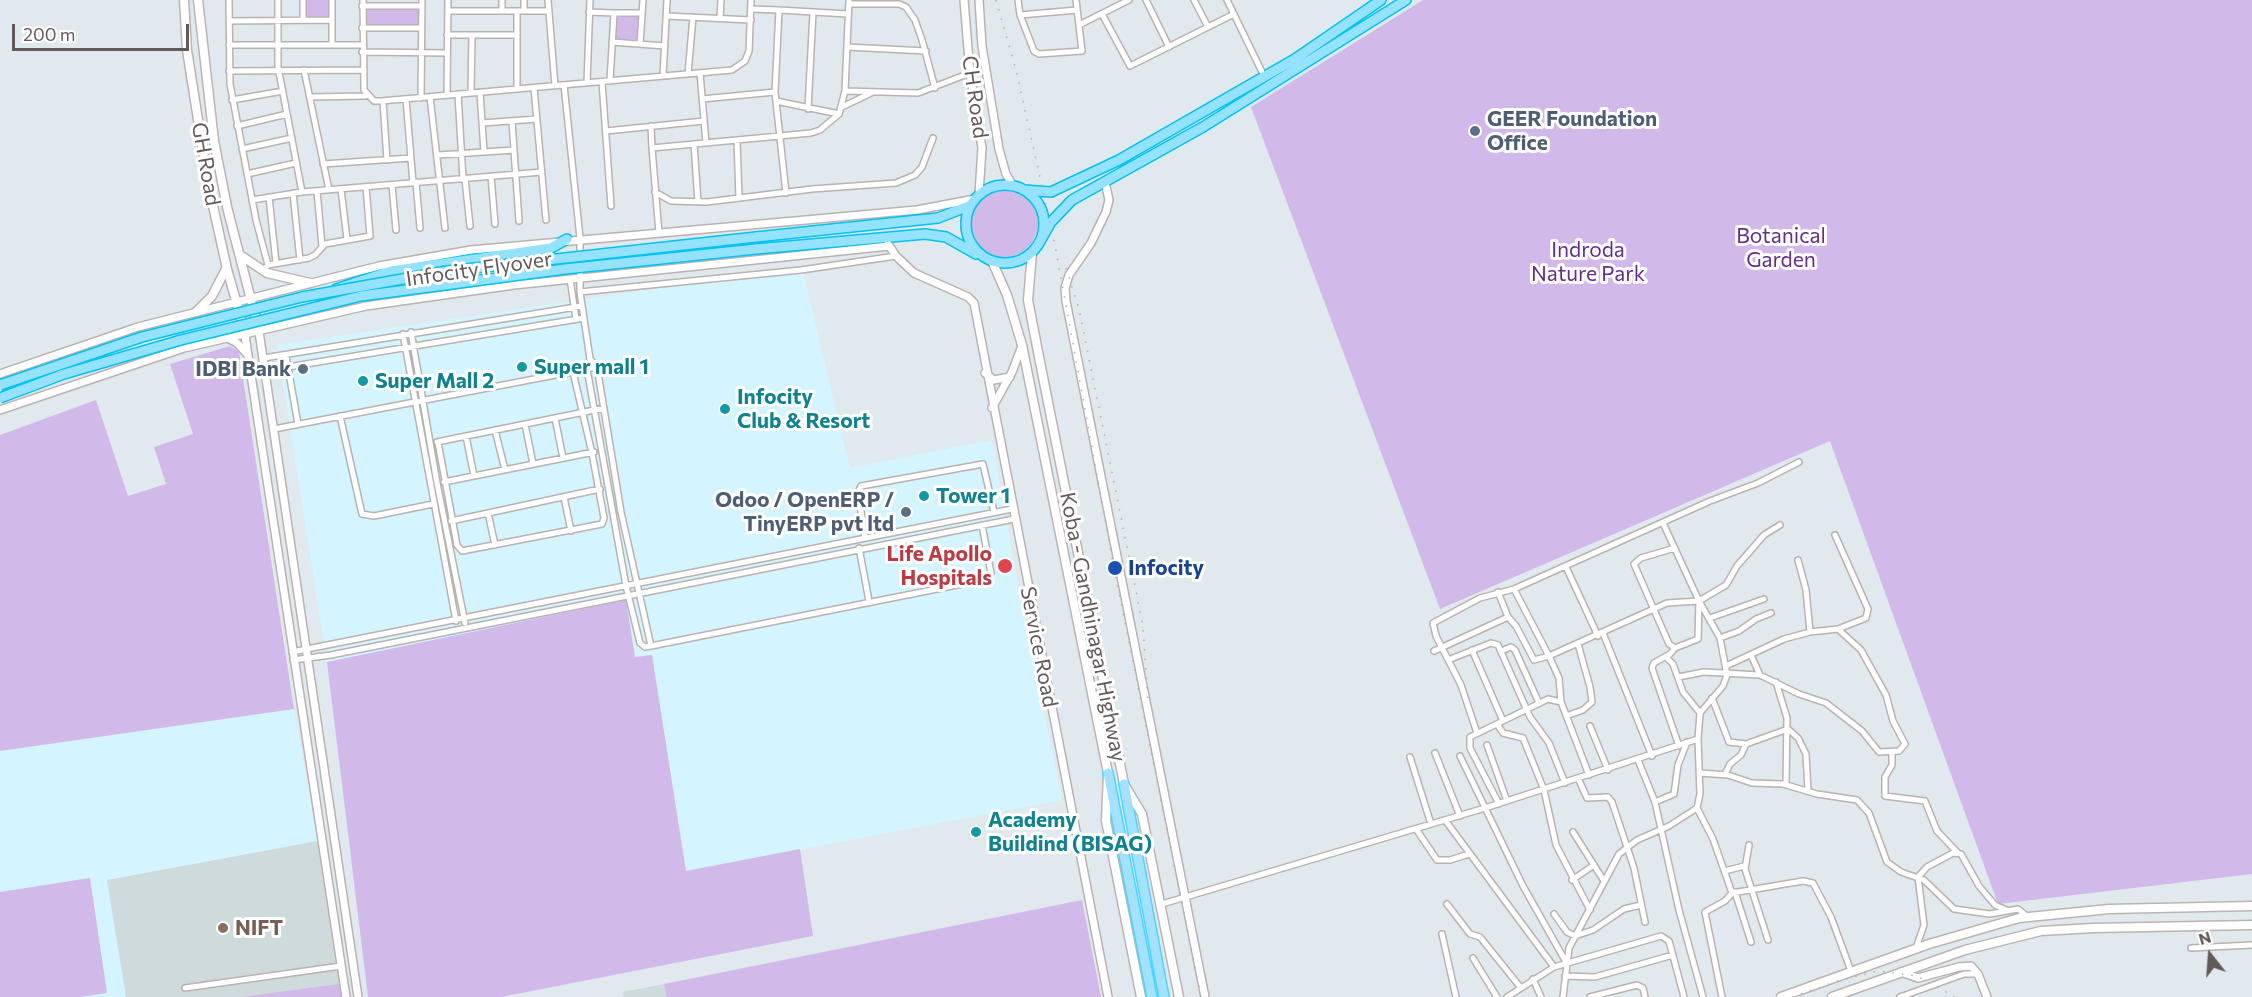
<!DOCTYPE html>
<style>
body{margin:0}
#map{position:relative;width:2252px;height:997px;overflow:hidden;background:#e0eaee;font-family:Commissioner,sans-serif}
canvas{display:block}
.north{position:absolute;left:2180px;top:925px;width:60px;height:60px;-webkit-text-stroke:4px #fff;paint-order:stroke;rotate:343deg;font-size:16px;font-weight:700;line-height:24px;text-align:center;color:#635959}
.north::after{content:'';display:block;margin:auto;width:21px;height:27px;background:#635959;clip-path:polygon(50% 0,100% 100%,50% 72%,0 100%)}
.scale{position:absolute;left:12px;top:24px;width:177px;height:27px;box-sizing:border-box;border:3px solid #635959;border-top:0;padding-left:8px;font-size:18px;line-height:21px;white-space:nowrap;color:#635959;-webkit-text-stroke:4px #fff;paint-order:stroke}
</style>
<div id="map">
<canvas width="2252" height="997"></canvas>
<div class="north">N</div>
<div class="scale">200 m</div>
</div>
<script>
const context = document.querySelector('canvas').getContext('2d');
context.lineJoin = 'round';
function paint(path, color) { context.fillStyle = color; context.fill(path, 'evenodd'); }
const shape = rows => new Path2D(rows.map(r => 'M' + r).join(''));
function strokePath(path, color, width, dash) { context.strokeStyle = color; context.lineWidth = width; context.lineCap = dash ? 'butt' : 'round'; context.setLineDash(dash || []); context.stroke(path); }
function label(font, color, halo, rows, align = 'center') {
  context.font = font + ' Commissioner,sans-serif'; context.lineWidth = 6; context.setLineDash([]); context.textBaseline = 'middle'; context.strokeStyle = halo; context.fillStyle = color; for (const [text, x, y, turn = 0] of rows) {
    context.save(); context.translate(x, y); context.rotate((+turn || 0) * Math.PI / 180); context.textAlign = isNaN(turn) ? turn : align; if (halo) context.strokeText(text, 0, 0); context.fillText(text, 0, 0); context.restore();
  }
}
const commercial = shape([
 [802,267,850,468,992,440,1016,576,1062,800,686,871,501,997,368,997,327,662,277,345],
 [294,709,318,841,108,880,126,997,0,997,0,751]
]);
const education = shape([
 [318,841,341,997,126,997,107,880],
 [664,984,667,997,624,997,623,992]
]);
const green = shape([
 [306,0,329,0,329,18,306,18],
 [1423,0,2252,0,2252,874,1998,904,1830,441,1440,609,1251,107],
 [366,9,419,9,419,26,366,26],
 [617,15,640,17,638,40,615,39],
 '970 223a34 34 0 1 1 68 0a34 34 0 1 1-68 0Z',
 [230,346,239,352,294,709,0,751,0,435,96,400,128,496,166,484,154,447,193,434,170,364],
 [626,600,635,657,652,655,686,871,800,849,813,936,501,997,368,997,327,662],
 [90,878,107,993,80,997,0,997,0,892],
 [1082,900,1101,997,667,997,664,984],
 [339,984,341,997,242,997]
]);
const minor = shape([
 [229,0,230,84,256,220,268,265,263,271],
 [278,0,278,67,302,192],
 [363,0,364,90,374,101,381,101,732,70,745,61,749,51,751,0],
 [502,0,502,11,549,11],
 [548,0,555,86],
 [1018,0,1020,15,1034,51,1039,54,1082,51,1076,0],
 [1146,0,1169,47],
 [1194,0,1208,27],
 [1227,0,1264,76],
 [849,4,899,4,906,7,915,20,922,40,935,88],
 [362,6,422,6],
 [751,9,779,10],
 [448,11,502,11],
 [524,11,524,0],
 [589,12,614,13,610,81],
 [614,13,642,13],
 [1102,14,1130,66,1234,14],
 [1020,15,1077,10],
 [666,16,751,20],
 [720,18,721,0],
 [303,20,303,0],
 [332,20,332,0],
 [229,21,332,20,332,45],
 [1079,25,1129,0],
 [362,28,421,28],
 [447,35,517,35,517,11],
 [612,42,665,46],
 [640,44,643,0],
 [229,45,362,45],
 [847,47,926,51],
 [362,52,447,53],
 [304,70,329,190],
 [229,71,362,70],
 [700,73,706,143],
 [688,74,693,17],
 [663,76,667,0],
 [602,82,611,206],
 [587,83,590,0],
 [564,85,580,238,580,292,590,359,587,369,626,586,640,643,645,647,651,646],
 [534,88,546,220],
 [517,89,517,35],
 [845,91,918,93,970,73],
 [480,92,484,152],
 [471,93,472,35],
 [458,94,463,179],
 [447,95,448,0],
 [310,97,366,96],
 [430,97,445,228],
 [421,98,422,0],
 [406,99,413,183],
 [702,99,775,92],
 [232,100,283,91],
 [383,101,387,160],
 [776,101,839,114],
 [842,107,873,92],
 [808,109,813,12],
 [512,121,514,150],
 [482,123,537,119],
 [237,126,287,114],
 [651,126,652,148],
 [606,131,704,121],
 [737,140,739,198],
 [694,144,698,202],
 [242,149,292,138],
 [438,155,514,150,519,221],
 [323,164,411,158],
 [247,174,296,163],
 [491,176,495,224],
 [465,179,470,226],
 [416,182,420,228],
 [392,185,396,230],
 [341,189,347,239],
 [317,191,322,246],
 [655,192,671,201,707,202,812,189,896,183,915,175,922,167,933,138],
 [293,193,300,260],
 [786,193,775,92,779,10,848,14],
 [269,197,276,263],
 [252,200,302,192,542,172],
 [659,233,652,148,811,133,820,130,839,114,845,91,849,0],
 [268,265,309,258,315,255,325,244,370,236,366,187],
 [570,279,576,319],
 [580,292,801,270,896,256],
 [411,332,437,483,465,623],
 [403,334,456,621],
 [286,356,298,424],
 [264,358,582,306],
 [590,359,597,367,621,512,651,646,987,579,991,573,982,525],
 [288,367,584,318],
 [340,416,362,514,374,516,433,504],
 [555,418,563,458],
 [525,424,533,464],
 [274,429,597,367],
 [495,430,505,470],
 [466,436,474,476],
 [437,442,604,408],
 [438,442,457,545,462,551,602,524,604,518,592,453,573,372],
 [444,482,594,452],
 [564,497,571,531],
 [488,513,495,545],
 [451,521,600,489],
 [1663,523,1699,601],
 [865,538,858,492,861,486,983,464,994,512],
 [859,548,869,601],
 [1675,548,1641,558,1634,564,1669,644,1675,648,1698,639,1699,601,1726,585,1737,566,1764,535,1780,525],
 [1798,560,1806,590,1810,632],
 [1566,567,1598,636],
 [1508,617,1516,626,1534,660,1549,656,1559,678,1561,702,1589,775],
 [1710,618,1764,599],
 [1603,633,1652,756],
 [1720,638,1739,631,1756,619,1771,613],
 [1675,648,1670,654,1654,663,1652,668,1679,746],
 [1472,650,1503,721],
 [1434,651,1508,617,1498,592],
 [1501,651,1511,647,1515,650,1539,703],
 [292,652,1012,509],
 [1751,655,1760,675],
 [1666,657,1673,664,1683,692,1700,713],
 [293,660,331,655,1014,519],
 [1448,660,1491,643,1498,645,1530,717,1549,743,1565,783],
 [1726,666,1784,639,1810,632,1838,629,1866,618,1868,609,1835,535],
 [1678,677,1704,672,1760,675,1799,694,1826,703,1862,731,1879,752,1899,751,1905,744,1893,721,1886,695,1861,650,1838,629],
 [1776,682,1787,718,1786,784],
 [1712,698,1729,742,1746,744],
 [1566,716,1583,710,1592,702,1590,687,1578,644],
 [1497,724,1503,733,1523,738,1544,790,1556,845,1590,910],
 [1590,726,1608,770],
 [1477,733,1461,685,1436,636,1433,623,1480,598,1514,589],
 [1487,745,1507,801],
 [1435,753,1460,816],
 [1892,753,1892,765,1885,777,1885,796,1925,801,1937,831,1957,852],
 [1460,756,1523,886,1566,962],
 [1410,757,1431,824],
 [1638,760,1655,802,1679,910,1703,997],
 [1700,773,1728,775,1752,783,1783,784,1817,794,1857,800,1869,813,1887,862,1901,872,1924,880,1954,909,1990,914,2018,909,2028,917],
 [1725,774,1730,764,1741,755,1746,744,1788,729,1798,738,1806,754,1808,791],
 [1578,778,1587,798,1608,797,1612,802,1634,868,1645,922],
 [1655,802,1674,794,1678,765,1687,742],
 [1499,804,1470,748,1470,737,1548,699,1561,702],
 [1697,808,1713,839,1732,893,1725,901,1705,912,1722,997],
 [1445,820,1554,967],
 [1416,829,1437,860,1450,860,1469,854],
 [1573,832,1604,881],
 [1749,845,1745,869,1768,940],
 [1725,871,1744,866],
 [1572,880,1594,865],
 [1735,892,1751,942],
 [1732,893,1803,881,1813,883,1831,917,1851,971],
 [1162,904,1485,808,1698,739,1700,713,1723,686,1727,675,1720,638,1699,601,1667,603,1549,656,1514,589,1710,501,1758,483,1799,462],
 [1447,904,1470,934,1480,937,1521,988],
 [1554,914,1567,932,1575,936,1593,930,1624,909,1641,905],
 [1442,934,1456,997],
 [1916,948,1924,925,1918,877,1927,867,1953,853,1961,854,1979,886,1995,905,2006,910],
 [2191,948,2252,945],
 [1473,958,1497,997],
 [1565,976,1595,977,1673,955],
 [1533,979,1541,997],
 [185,988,341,966],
 [1507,997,1554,967,1661,936,1669,941,1684,997],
 [1563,997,1569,948,1619,854,1637,840,1669,826,1697,808,1700,794,1698,739],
 [1590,997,1637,985,1643,988,1645,997],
 [1900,997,1964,974,1978,974]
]);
const tertiary = shape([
 [964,0,970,73,982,148,979,194],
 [979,0,982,46,999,149,1006,174,1013,186],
 [1105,182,1109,200,1106,212,1091,243,1069,275,1065,288,1066,301,1205,997],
 [888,244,896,256,914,273,968,297,974,303,1108,997],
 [258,325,358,997],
 [244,329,346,997],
 [226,337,237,343,247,354],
 [985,373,994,380,1010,377],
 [0,374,138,327,379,266,471,250,917,210,975,199],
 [992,408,1012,372,1022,346],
 [0,410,184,348,366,306,514,285,889,246],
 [1901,972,1918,978,1959,967,1971,966,1978,974,1987,997]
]);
const secondary = shape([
 [184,0,187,50,208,183,227,269,243,325],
 [198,0,214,141,227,207,257,323],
 [1032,253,1028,300,1039,357,1124,784,1142,814,1179,997],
 [240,255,267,273,310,283],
 [992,261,1007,295,1022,345,1108,773,1106,821,1141,997],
 [196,312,212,296,226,269],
 [1781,997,1929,944,2019,918,2109,909,2252,906],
 [1832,997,1965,950,2041,931,2093,928,2252,925]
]);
const primary = shape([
 [1108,773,1152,997],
 [1124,784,1164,997]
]);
const trunk = shape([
 '966 224a39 39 0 1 1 78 0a39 39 0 1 1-78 0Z',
 [1024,190,1051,192,1119,160,1295,59,1381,0],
 [756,237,938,218,969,206],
 [1039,243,1051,222,1072,200,1203,127,1406,0],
 [756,249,925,234,946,237,976,254],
 [336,289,391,271,551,248,567,239]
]);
const rail = shape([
 [996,0,1016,70,1054,240,1114,568,1201,997],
 [1066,268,1079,309,1143,626,1148,704],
 [1792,997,1841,980,1878,971,1917,976,1955,997]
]);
const trunkBridge = shape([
 [0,385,142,337,302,297,447,271,756,237],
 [0,398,64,374,181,340,361,296,565,269,756,249]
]);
const markers = [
 [1475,131,6,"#5c6f8a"],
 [522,367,6,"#0f9aa8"],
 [303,369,6,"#5c6f8a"],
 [363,381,6,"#0f9aa8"],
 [725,409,6,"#0f9aa8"],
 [924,496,6,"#0f9aa8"],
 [906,512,6,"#5c6f8a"],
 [1005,566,8,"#e0444e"],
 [1115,568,8,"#1a4fb4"],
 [976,832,6,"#0f9aa8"],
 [223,928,6,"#8d6e63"]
];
const streetNames = [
 ["CH Road",975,97,82],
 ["GH Road",206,164,80],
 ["Infocity Flyover",479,269,-8],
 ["Koba - Gandhinagar Highway",1093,627,79],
 ["Service Road",1039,647,79]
];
const serviceNames = [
 ["GEER Foundation",1487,119,"left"],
 ["Office",1487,143,"left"],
 ["IDBI Bank",291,369],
 ["Odoo / OpenERP /",894,500],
 ["TinyERP pvt ltd",894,524]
];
const parkNames = [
 ["Botanical",1781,236],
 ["Garden",1781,260],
 ["Indroda",1588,250],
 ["Nature Park",1588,274]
];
const cultureNames = [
 ["Super mall 1",534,367],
 ["Super Mall 2",375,381],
 ["Infocity",737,397],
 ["Club & Resort",737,421],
 ["Tower 1",936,496],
 ["Academy",988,820],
 ["Buildind (BISAG)",988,844]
];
const healthNames = [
 ["Life Apollo",992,554],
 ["Hospitals",992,578]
];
const transitNames = [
 ["Infocity",1128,568]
];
const educationNames = [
 ["NIFT",235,928]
];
paint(commercial, '#d4f4ff');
paint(education, '#cfdadd');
paint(green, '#d1b9e9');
strokePath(minor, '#bab2b1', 8);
strokePath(tertiary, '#bab2b1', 10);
strokePath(secondary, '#bdb3b2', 11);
strokePath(primary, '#48d8ff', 12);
strokePath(trunk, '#00c3ee', 12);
strokePath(minor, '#fff', 5);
strokePath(tertiary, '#fff', 7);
strokePath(secondary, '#fff', 8);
strokePath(primary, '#a4e1ff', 9);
strokePath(trunk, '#95e2ff', 9);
strokePath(rail, '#b2b0b0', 1.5, [1.5, 8]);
strokePath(trunkBridge, '#00c3ee', 12, []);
strokePath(trunkBridge, '#95e2ff', 9);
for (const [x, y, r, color] of markers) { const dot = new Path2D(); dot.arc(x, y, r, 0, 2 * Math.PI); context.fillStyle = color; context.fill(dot); strokePath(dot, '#fff', 2); }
label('21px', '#635959', '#fff', streetNames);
label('bold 21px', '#4e5e75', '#fff', serviceNames, 'right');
label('21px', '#612d8e', '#fff', parkNames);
label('bold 21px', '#0d838f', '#fff', cultureNames, 'left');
label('bold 21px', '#be3a42', '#fff', healthNames, 'right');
label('bold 21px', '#164399', '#fff', transitNames, 'left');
label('bold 21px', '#785e54', '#fff', educationNames, 'left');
</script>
